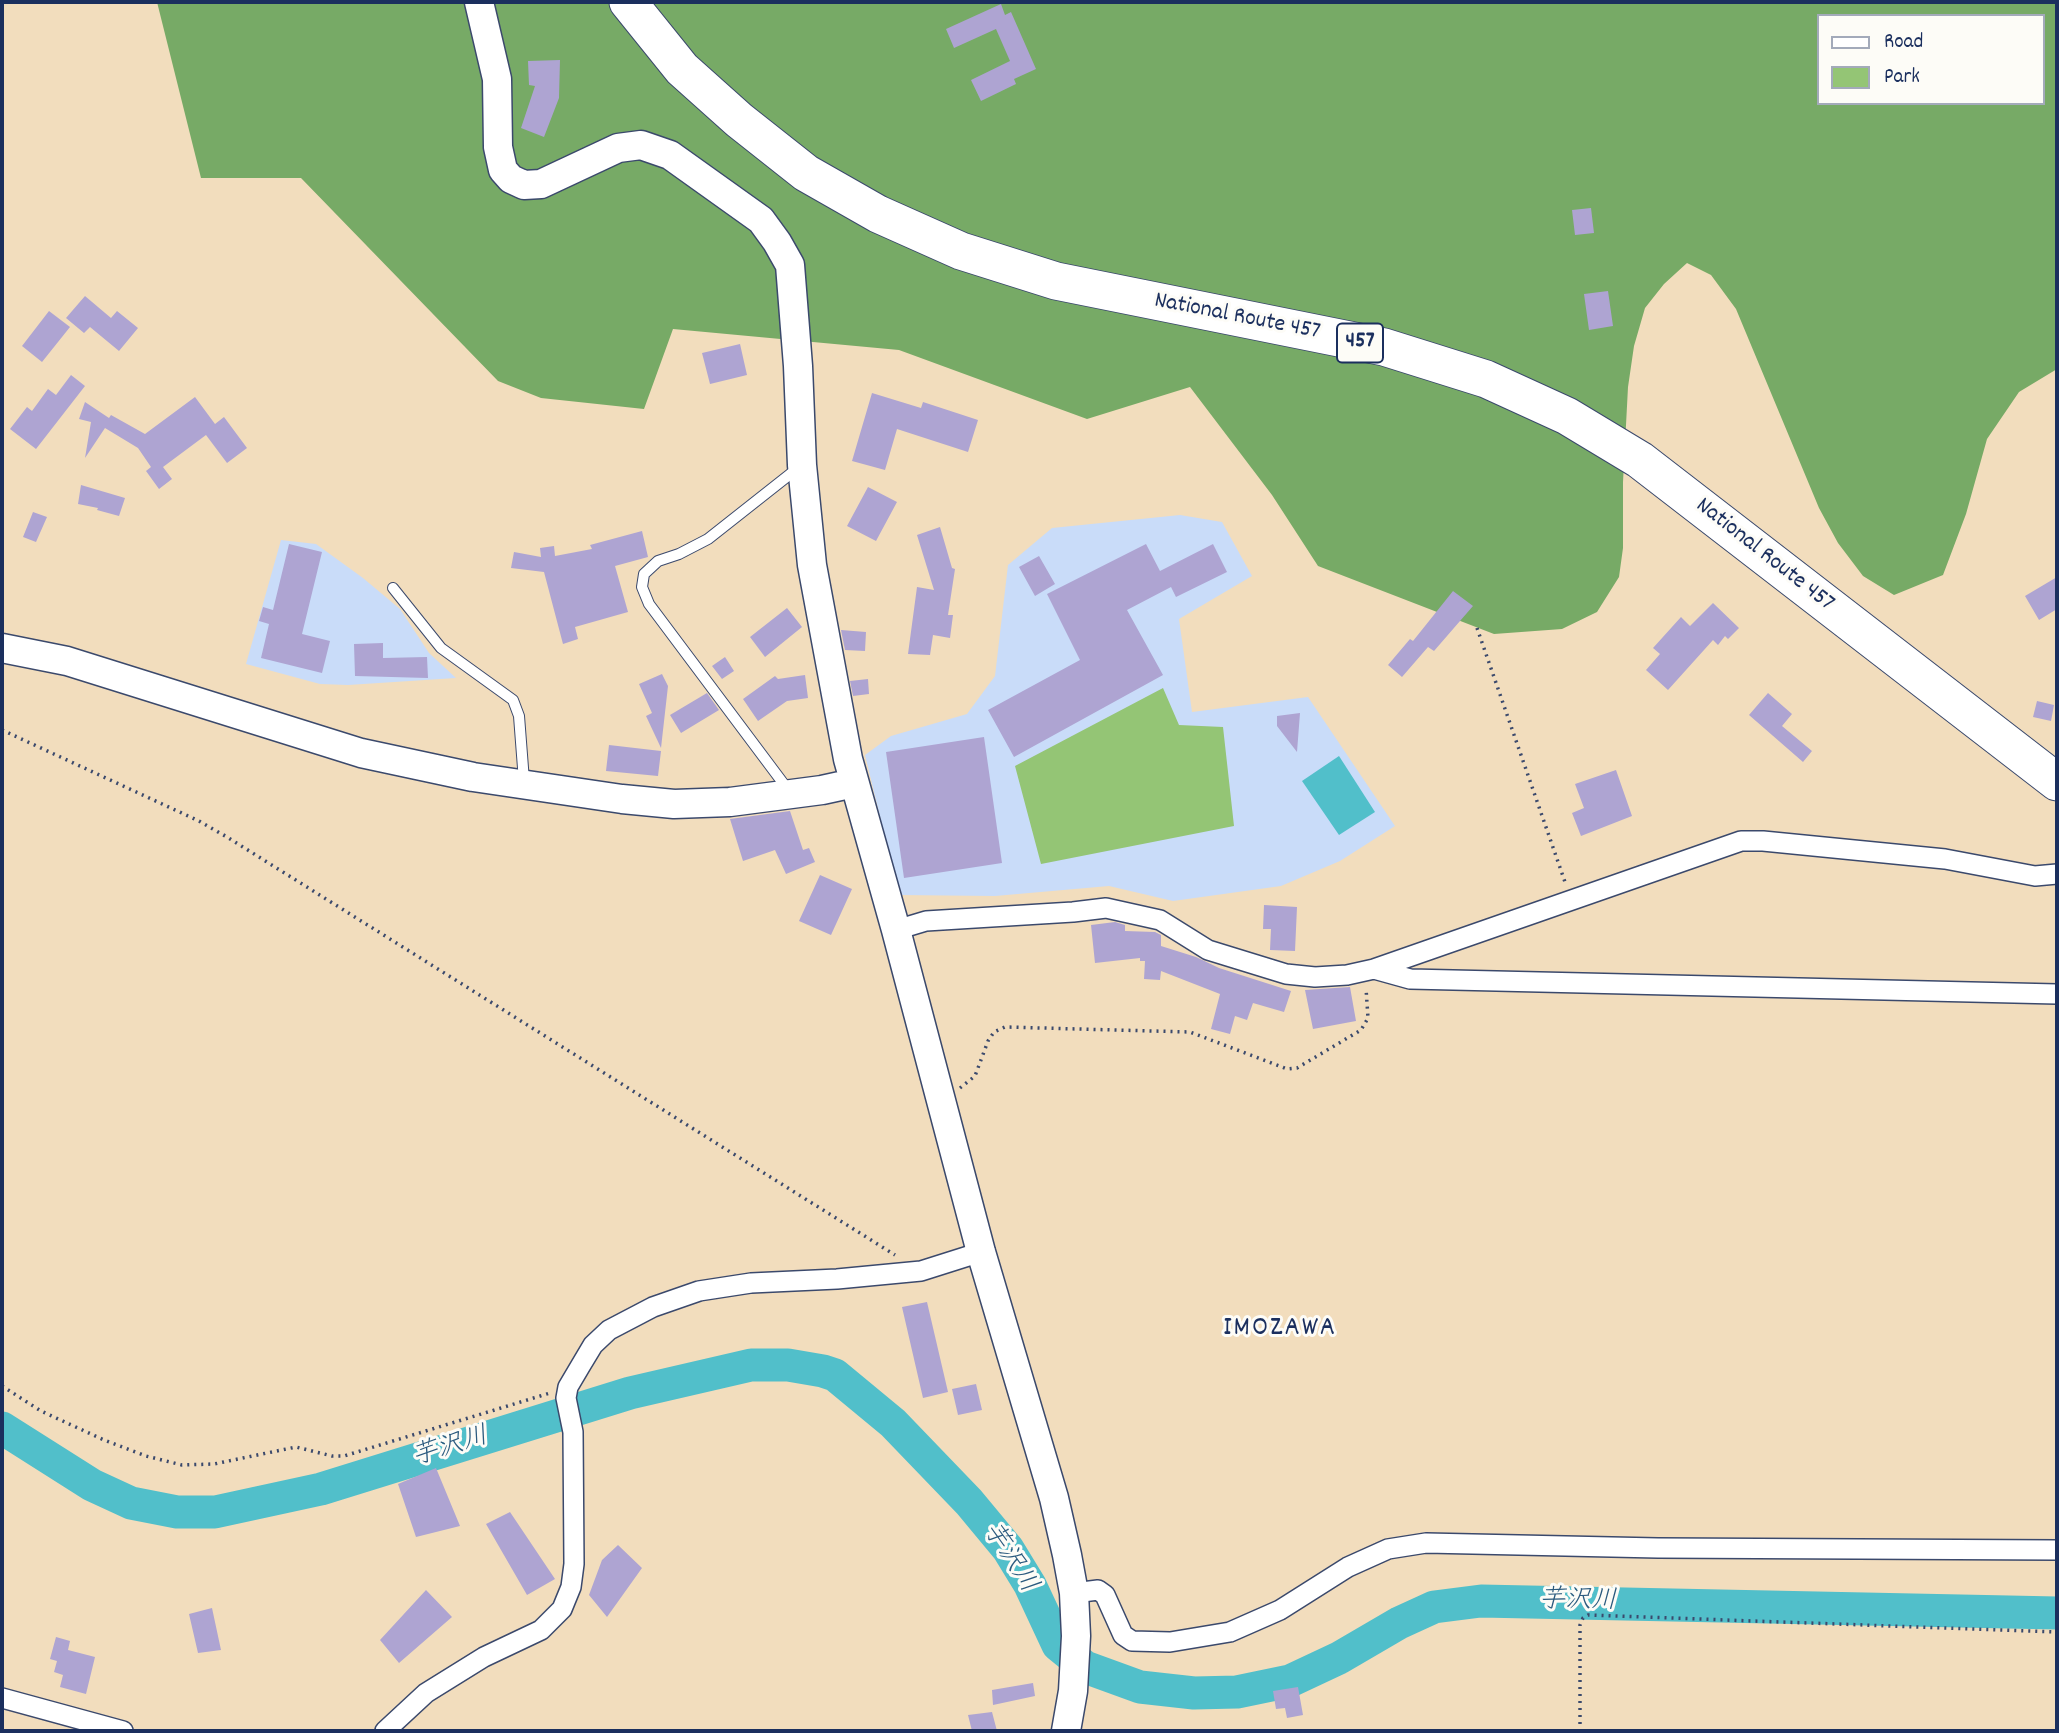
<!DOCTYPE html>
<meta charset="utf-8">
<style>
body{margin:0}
#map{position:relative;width:2059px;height:1733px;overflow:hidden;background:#f2ddbd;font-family:Dekko,sans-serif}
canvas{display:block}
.frame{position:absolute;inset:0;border:4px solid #1b2f5e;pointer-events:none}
.legend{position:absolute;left:1817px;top:14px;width:228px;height:91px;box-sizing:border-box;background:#fdfcf7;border:2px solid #a3aaba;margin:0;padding:9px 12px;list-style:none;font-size:21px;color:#1b2f5e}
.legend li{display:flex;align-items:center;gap:14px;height:35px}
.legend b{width:35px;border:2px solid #a3aaba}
</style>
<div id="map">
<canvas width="2059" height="1733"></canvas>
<div class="frame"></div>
<ul class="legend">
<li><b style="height:9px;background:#fff"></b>Road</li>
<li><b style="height:19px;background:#94c575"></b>Park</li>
</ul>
</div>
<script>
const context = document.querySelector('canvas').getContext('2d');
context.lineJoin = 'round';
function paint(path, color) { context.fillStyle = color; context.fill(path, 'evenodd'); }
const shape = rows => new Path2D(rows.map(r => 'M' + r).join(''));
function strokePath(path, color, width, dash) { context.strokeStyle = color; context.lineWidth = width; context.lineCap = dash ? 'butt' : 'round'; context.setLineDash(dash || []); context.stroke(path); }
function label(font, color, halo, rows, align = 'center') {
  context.font = font + ' Dekko,"Klee One",sans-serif'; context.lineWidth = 6; context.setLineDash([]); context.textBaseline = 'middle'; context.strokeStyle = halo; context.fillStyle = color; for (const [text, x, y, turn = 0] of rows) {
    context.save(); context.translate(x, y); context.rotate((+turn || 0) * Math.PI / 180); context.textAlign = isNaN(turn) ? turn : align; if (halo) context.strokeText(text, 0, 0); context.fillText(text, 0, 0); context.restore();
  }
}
const built = shape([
 [1180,515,1222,522,1252,576,1179,619,1192,712,1308,697,1395,826,1340,861,1281,886,1173,901,1109,886,995,896,899,895,865,755,891,736,967,714,995,676,1008,565,1052,528],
 [281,540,316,544,363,578,400,609,429,653,456,678,348,685,320,684,246,664]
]);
const green = shape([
 [1163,688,1179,725,1223,727,1234,826,1041,864,1015,766]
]);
const forest = shape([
 [157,2,2057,2,2057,369,2019,392,1987,439,1966,514,1943,575,1894,595,1863,576,1838,543,1819,508,1736,309,1711,275,1687,263,1664,284,1645,308,1634,346,1628,387,1623,482,1623,548,1619,577,1597,612,1562,629,1494,634,1318,566,1272,495,1190,387,1087,419,899,350,673,329,644,409,541,398,498,381,301,178,201,178],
 [1819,16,2043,16,2043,103,1819,103]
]);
const water = shape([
 [1339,756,1375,812,1339,835,1302,781]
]);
const river = shape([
 [2,1428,92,1485,131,1503,177,1512,215,1512,321,1489,630,1393,751,1365,788,1365,823,1371,835,1375,893,1423,969,1502,1008,1549,1030,1585,1058,1645,1085,1667,1140,1687,1194,1693,1237,1692,1290,1681,1339,1658,1399,1623,1434,1607,1481,1601,2057,1613]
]);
const building = shape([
 [1001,4,1005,15,1011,12,1036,69,1014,79,1016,84,981,101,971,80,1010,61,996,29,954,48,946,29],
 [560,60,559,98,544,137,521,128,535,86,529,85,528,61],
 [1591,208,1594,233,1575,235,1572,210],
 [1608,291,1613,326,1589,330,1584,294],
 [85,296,111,318,117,311,138,328,119,351,90,327,84,333,66,318],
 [49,311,70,327,42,362,22,346],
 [740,344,747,375,710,384,702,353],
 [71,375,85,386,36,449,10,429,27,407,32,411,48,389,56,395],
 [872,393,921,408,923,402,978,420,968,452,897,429,885,470,852,461],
 [195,397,215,424,224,417,247,448,227,463,206,435,163,467,172,479,159,489,146,471,151,467,138,448,105,428,85,458,91,422,79,419,85,402,109,418,111,415,145,434],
 [81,485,125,498,119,516,97,510,98,508,78,504],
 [868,487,897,502,876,541,847,526],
 [33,512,47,517,36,542,23,537],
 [940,527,952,568,955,569,948,615,953,615,950,638,933,635,930,655,908,654,917,587,934,590,917,535],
 [642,531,648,557,615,566,628,612,575,627,578,639,563,644,544,572,511,568,514,552,541,557,540,548,554,546,555,556,592,549,590,545],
 [289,544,322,552,302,634,330,641,322,673,261,658,269,624,259,621,263,607,273,610],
 [1146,544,1160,571,1213,544,1227,572,1176,597,1171,587,1127,610,1163,675,1014,757,988,710,1080,660,1047,594],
 [1039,556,1055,584,1035,596,1019,567],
 [2057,577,2057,609,2039,620,2025,596],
 [1453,591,1473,606,1434,651,1428,647,1402,677,1388,665,1410,639,1413,641],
 [1713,603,1739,628,1728,639,1725,636,1718,645,1713,640,1668,690,1646,670,1660,654,1653,648,1681,617,1690,626],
 [787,608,802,627,765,657,750,637],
 [841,630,866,632,865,651,845,650],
 [383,643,383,658,427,657,428,678,355,676,354,644],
 [725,657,734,671,722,679,712,666],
 [662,674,668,686,661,748,646,716,652,713,639,684],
 [805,675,808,698,787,701,758,721,743,699,775,676,778,679],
 [868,679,869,694,853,696,850,681],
 [707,693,719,710,681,733,670,715],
 [1768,693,1792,714,1782,726,1812,751,1803,762,1749,715],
 [2037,701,2054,705,2051,721,2033,717],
 [1300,713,1297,752,1277,726,1277,716],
 [984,737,1002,863,904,878,886,752],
 [609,745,661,751,658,776,606,771],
 [1616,770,1632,816,1581,836,1572,813,1584,808,1575,784],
 [790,811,803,850,809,848,815,862,786,874,775,850,743,861,730,819],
 [820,875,852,889,831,935,799,921],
 [1264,905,1297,907,1295,951,1270,950,1271,929,1263,929],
 [1115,922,1125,925,1125,931,1155,932,1161,935,1161,946,1196,957,1219,968,1291,991,1284,1012,1253,1003,1247,1020,1235,1016,1230,1034,1211,1029,1220,994,1161,971,1160,980,1144,979,1145,961,1140,961,1140,958,1095,963,1091,925],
 [1350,987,1356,1021,1313,1029,1305,990],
 [927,1302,948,1392,923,1398,902,1307],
 [976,1384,982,1410,958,1415,952,1389],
 [436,1468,460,1526,416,1537,398,1484],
 [510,1512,555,1579,527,1595,486,1524],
 [618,1545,642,1568,607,1617,589,1595,602,1560],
 [426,1590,452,1617,399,1663,380,1640],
 [212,1608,221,1650,198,1653,189,1614],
 [56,1637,70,1641,68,1650,95,1657,86,1694,60,1687,63,1675,54,1672,57,1661,50,1659],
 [1033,1683,1035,1696,993,1705,992,1690],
 [1298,1687,1303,1715,1287,1718,1285,1708,1276,1709,1273,1691],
 [992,1712,997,1731,972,1731,968,1715]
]);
const path = shape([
 [1477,628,1565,882],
 [2,730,199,821,227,837,895,1255],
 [960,1088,975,1076,988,1041,994,1032,1005,1027,1190,1032,1287,1069,1297,1068,1361,1030,1368,1018,1366,988],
 [2,1386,41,1411,104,1440,146,1456,182,1465,214,1464,296,1447,332,1456,344,1456,550,1393],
 [1580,1731,1580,1625,1583,1618,1588,1615,2057,1632]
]);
const lane = shape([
 [393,588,441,648,513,700,519,716,524,781],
 [789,791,649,604,642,587,644,574,658,561,679,554,708,539,798,468]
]);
const street = shape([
 [896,930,926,921,1073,912,1106,908,1160,920,1208,950,1286,974,1315,977,1347,975,1374,969,1741,841,1763,841,1945,859,2035,876,2057,874],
 [1374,969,1410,979,2057,994],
 [1074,1593,1098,1590,1105,1595,1123,1635,1132,1641,1170,1642,1230,1632,1280,1610,1348,1567,1388,1549,1426,1543,1658,1548,2057,1550],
 [2,1698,123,1731],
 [385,1731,426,1693,484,1657,541,1630,562,1609,571,1587,574,1564,573,1432,566,1398,568,1387,581,1365,593,1345,609,1330,653,1307,699,1291,751,1283,837,1279,921,1271,981,1252]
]);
const secondary = shape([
 [479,2,497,79,498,147,503,170,511,179,524,185,541,184,618,148,641,145,670,155,761,220,777,242,790,265,798,366,802,465,812,565,848,759,896,930,981,1252,1054,1498,1067,1555,1074,1593,1076,1636,1073,1691,1066,1731],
 [2,648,67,661,361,753,473,777,622,799,674,804,730,802,822,790,854,783]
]);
const highway = shape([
 [628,2,682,69,739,120,806,173,878,214,961,251,1056,281,1384,347,1486,379,1567,416,1640,460,2057,782]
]);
const shields = [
 [1360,343,46]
];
const shieldNames = [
 ["457",1360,343]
];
const streetNames = [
 ["National Route 457",1237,318,11],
 ["National Route 457",1764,556,38]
];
const waterNames = [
 ["芋沢川",451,1449,-17],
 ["芋沢川",1008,1559,57],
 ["芋沢川",1578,1603,1]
];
const quarterNames = [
 ["IMOZAWA",1280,1330]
];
paint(built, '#c9dcf9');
paint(green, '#94c575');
paint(forest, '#7a6');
paint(water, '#51bfca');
strokePath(river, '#51bfca', 33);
paint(building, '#aea4d2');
strokePath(lane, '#3b496c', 12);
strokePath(street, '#3b496c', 22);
strokePath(secondary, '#3b496c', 31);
strokePath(highway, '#3b496c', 39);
strokePath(path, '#3b496c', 3.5, [2, 5]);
strokePath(lane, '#fff', 10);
strokePath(street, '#fff', 19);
strokePath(secondary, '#fff', 28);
strokePath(highway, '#fff', 37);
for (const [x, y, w] of shields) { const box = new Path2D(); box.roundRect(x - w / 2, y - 19.5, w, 39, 5); context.fillStyle = '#fdfcf7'; context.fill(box); strokePath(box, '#1b2f5e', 2); }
label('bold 23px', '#1b2f5e', null, shieldNames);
label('24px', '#1b2f5e', '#fdfcf7', streetNames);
label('italic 26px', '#2b5a7e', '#fdfcf7', waterNames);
context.letterSpacing = '2px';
label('28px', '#1b2f5e', '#fdfcf7', quarterNames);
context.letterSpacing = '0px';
</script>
